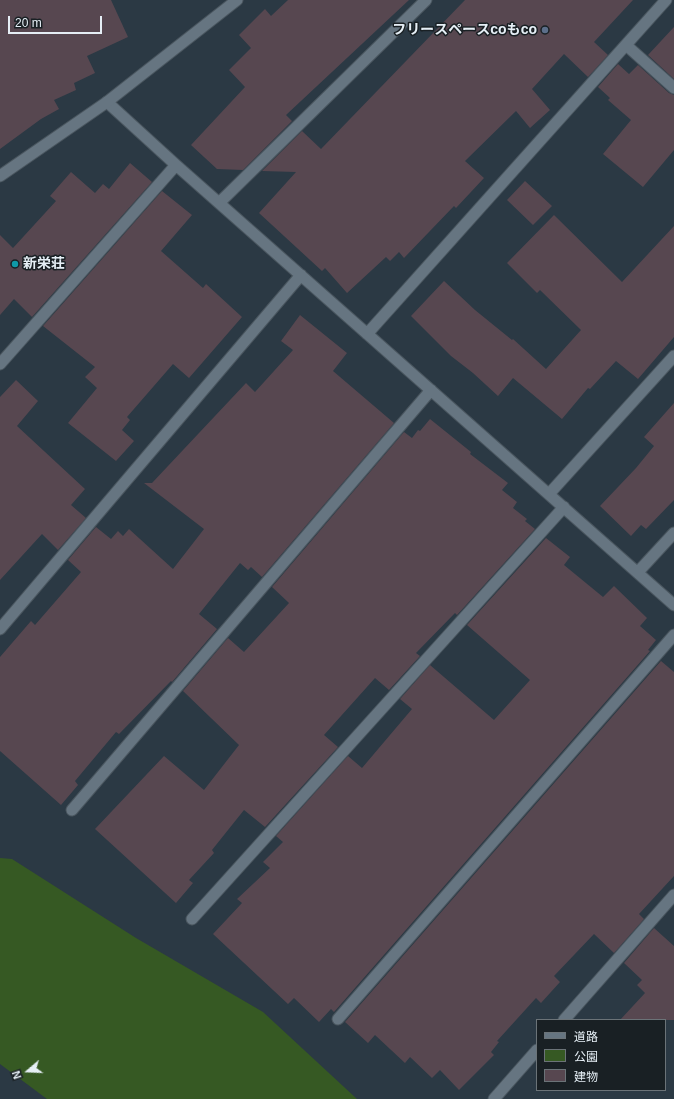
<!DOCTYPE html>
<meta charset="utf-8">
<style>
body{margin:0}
#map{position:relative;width:674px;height:1099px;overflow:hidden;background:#2b3944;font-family:Helvetica,"Noto Sans JP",sans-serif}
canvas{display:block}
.legend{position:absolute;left:536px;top:1019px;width:130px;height:72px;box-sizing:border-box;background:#192024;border:1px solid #6b7378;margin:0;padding:5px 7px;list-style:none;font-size:12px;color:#e6eff6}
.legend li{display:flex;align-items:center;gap:8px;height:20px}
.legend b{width:20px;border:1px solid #6b7378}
.north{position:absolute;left:8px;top:1051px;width:40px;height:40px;-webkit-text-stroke:3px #192024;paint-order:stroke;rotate:251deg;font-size:11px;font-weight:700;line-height:16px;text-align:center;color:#e6eff6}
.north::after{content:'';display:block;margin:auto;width:14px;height:18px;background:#e6eff6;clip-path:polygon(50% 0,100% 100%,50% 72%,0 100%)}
.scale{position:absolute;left:8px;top:16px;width:94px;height:18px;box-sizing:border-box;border:2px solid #e6eff6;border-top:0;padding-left:5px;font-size:12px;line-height:14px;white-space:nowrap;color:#e6eff6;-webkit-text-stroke:3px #192024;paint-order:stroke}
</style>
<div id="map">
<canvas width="674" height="1099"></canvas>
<ul class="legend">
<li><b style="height:5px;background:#667581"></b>道路</li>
<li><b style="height:11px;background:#365923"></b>公園</li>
<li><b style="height:11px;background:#574750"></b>建物</li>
</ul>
<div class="north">N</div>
<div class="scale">20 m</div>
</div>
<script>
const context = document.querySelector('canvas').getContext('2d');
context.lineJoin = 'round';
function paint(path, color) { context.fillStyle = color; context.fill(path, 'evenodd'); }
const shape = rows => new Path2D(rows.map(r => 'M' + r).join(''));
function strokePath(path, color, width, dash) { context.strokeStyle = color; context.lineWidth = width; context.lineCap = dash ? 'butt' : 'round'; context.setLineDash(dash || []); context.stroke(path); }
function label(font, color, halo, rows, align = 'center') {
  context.font = font + ' Helvetica,"Noto Sans JP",sans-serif'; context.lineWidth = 3; context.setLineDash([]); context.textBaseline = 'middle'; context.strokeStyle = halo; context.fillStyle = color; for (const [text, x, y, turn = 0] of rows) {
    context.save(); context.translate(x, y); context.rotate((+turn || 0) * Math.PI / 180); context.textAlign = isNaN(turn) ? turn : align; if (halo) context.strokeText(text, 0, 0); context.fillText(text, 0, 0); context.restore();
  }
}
const green = shape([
 [0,858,12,859,136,938,263,1012,357,1099,47,1099,0,1064]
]);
const building = shape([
 [0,0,111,0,128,37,87,56,95,73,74,83,76,90,54,100,59,109,41,119,0,149],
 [288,0,409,0,286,115,292,121,243,170,217,169,191,145,245,87,229,70,251,48,239,35,265,9,271,16],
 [465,0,633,0,594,42,608,55,588,77,564,54,532,89,550,110,530,128,516,111,465,161,484,178,456,208,454,206,404,258,399,252,390,261,386,257,347,293,325,268,322,271,259,213,296,172,262,171,302,131,321,149],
 [674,27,674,79,648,55],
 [618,64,629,74,638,65,669,93,674,95,674,150,643,187,603,154,631,120,608,100,610,98,598,87],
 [130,163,152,182,32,317,14,299,0,315,0,235,13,248,56,201,50,196,71,172,95,193,103,184,109,189],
 [525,181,552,206,533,225,507,200],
 [162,191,192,215,161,251,203,288,206,284,242,317,189,378,173,364,127,417,130,420,122,430,134,441,116,461,68,423,97,388,85,377,95,367,43,326],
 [554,215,622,282,674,226,674,337,638,379,616,361,590,389,588,388,562,419,513,378,498,396,473,373,451,356,411,316,444,281,475,310,512,340,513,339,546,369,581,330,540,290,537,293,507,263],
 [300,315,347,353,333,371,394,423,262,577,251,567,248,570,240,563,199,614,217,629,172,682,171,681,119,734,116,732,75,781,78,785,61,805,0,751,0,657,31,621,35,625,81,572,68,560,96,527,111,539,118,531,123,536,129,529,173,569,204,529,144,483,152,483,246,383,255,392,293,350,281,341],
 [16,380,38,401,17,426,85,489,71,505,86,518,58,550,42,534,0,580,0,397],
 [674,403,674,500,646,529,641,525,631,536,600,506,636,468,654,446,644,437],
 [430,419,471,452,470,454,508,483,502,490,517,502,513,508,527,519,525,521,535,529,457,615,455,613,416,653,420,656,389,690,375,678,324,735,338,747,265,827,244,810,212,850,214,853,189,880,193,883,176,903,95,829,164,756,204,790,239,745,183,691,228,638,244,652,289,603,272,587,404,432,412,438,418,430,420,431],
 [546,538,570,557,564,565,603,597,614,586,647,618,640,626,656,640,648,650,650,651,334,1012,331,1009,319,1022,294,998,288,1004,213,934,242,903,237,899,270,868,263,862,283,842,276,836,348,756,362,768,412,709,400,699,430,665,494,720,530,680,467,625],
 [661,661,674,672,674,876,639,914,644,919,614,953,594,934,554,976,560,982,541,1003,536,998,497,1041,499,1042,491,1052,494,1055,459,1090,440,1070,432,1078,410,1057,405,1063,375,1035,368,1043,345,1022],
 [654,928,674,946,674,1020,620,1020,645,993,637,985,642,980,624,963]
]);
const minor = shape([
 [626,45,674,88],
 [107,102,176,165,674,605],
 [219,203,426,0],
 [367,334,666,0],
 [0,364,176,165],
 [549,494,674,356],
 [638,572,674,533],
 [0,629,301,275],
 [72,810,431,390],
 [192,919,564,507],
 [338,1019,674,635],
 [564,1020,674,895],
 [494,1099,537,1050]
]);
const tertiary = shape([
 [0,176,107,102,237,0]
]);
const markers = [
 [545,30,4,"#5c6f8a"],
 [15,264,4,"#0f9aa8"]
];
const poiNames = [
 ["フリースペースcoもco",537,30],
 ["新栄荘",23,264,"left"]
];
paint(green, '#365923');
paint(building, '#574750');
strokePath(minor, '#4a565f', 13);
strokePath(tertiary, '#4a565f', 13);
strokePath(minor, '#667581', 11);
strokePath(tertiary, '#667581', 11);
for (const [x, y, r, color] of markers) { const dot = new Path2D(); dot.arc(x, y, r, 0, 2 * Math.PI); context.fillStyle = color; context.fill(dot); strokePath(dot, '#192024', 1.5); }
label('bold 14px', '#e6eff6', '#192024', poiNames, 'right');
</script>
